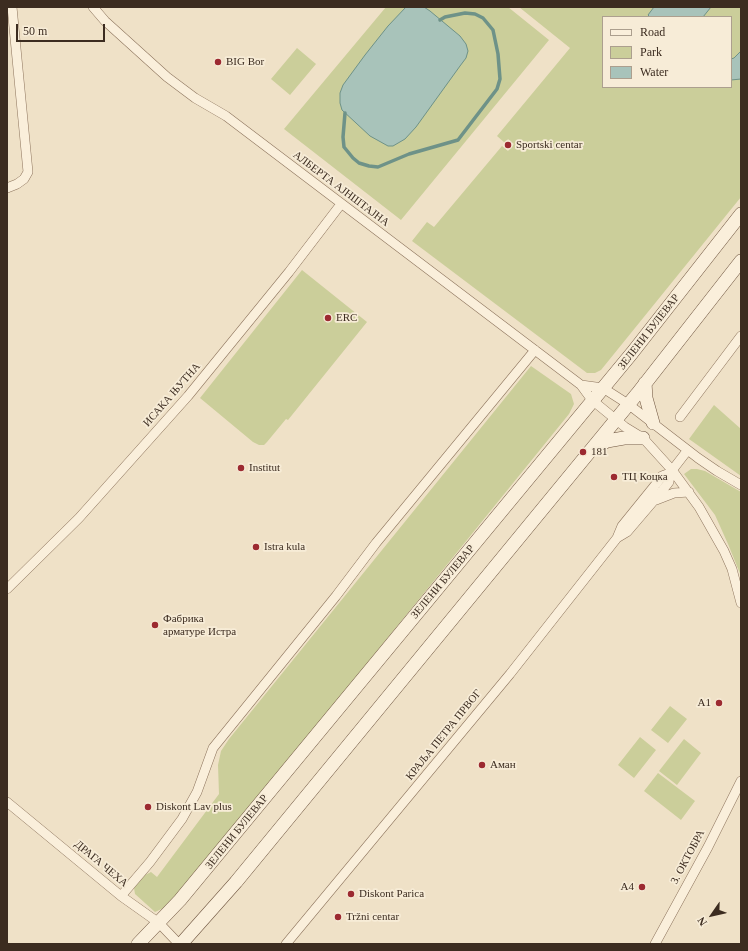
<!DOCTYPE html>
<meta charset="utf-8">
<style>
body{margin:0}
#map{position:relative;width:748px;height:951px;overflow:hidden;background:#efe1c7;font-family:"Times New Roman",serif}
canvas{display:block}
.frame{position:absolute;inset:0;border:8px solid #3c2c20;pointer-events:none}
.legend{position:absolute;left:602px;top:16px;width:130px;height:72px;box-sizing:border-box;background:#f7ecd7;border:1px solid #ac9f8e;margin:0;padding:5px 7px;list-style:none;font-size:12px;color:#3c2c20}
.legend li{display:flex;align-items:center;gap:8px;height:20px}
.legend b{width:20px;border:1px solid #ac9f8e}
.north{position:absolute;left:692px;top:895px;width:40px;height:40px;-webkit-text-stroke:3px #f7ecd7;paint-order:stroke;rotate:236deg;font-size:11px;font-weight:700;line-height:16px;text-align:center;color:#3c2c20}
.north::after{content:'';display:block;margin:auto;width:14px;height:18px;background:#3c2c20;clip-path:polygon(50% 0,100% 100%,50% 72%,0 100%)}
.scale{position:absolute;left:16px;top:24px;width:89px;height:18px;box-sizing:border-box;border:2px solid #3c2c20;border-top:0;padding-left:5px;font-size:12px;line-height:14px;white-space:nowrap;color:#3c2c20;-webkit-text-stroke:3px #f7ecd7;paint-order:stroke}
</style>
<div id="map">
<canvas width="748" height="951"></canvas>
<div class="frame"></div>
<ul class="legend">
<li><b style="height:5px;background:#faefdb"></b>Road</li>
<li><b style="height:11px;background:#cbce9a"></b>Park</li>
<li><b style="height:11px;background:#a8c3ba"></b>Water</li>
</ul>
<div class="north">N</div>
<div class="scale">50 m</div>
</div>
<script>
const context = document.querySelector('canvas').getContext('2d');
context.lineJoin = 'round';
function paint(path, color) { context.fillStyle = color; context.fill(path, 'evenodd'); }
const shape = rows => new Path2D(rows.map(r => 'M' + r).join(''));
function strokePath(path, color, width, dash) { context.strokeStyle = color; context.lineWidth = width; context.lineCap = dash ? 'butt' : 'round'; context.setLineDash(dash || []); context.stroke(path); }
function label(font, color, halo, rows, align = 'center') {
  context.font = font + ' "Times New Roman",serif'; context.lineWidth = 3.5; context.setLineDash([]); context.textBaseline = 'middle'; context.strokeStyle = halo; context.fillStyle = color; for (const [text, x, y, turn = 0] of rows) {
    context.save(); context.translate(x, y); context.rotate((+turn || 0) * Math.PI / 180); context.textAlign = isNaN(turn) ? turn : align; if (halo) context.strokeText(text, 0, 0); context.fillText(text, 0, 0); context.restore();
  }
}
const green = shape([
 [386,7,508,7,549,40,401,220,284,129],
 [519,7,741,7,741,197,601,370,595,373,587,373,412,241,427,222,434,227,502,146,508,151,514,144,508,139,505,143,497,136,570,48],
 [603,17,731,17,731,87,603,87],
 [297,48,316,64,290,95,271,79],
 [302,270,367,322,288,420,286,419,267,442,264,445,259,445,253,442,200,398],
 [531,366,571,394,574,404,569,414,177,898,168,906,155,912,135,894,134,888,141,877,151,872,157,877,219,794,218,765,221,751,229,739],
 [714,405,741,429,741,476,689,439],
 [691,469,697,469,705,471,741,492,741,576,728,544,715,515,684,474],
 [670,706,687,719,668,743,651,730],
 [640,737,656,750,634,778,618,765],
 [684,739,701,753,677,785,659,771],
 [658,773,695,801,681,820,644,791]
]);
const water = shape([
 [406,7,424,7,430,11,460,36,466,44,468,51,466,58,460,66,416,127,405,139,393,146,388,146,370,136,342,110,340,103,340,93,343,85,365,55,388,26,406,7],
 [654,7,711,7,703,17,650,17,648,15,654,7],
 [741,51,741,79,731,80,731,59,734,58,741,51]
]);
const stream = shape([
 [345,113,343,137,344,147,353,158,359,163,369,166,378,167,409,154,458,140,497,89,500,79,498,54,493,30,483,18,475,14,465,13,445,17,440,20]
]);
const street = shape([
 [93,7,105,21,167,77,195,98,226,116,581,385,592,400,625,427,643,438,672,470,699,507,724,551,732,569,741,603],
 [7,188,17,184,24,179,28,172,12,7],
 [581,385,603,388,628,404,698,458,717,471,741,485],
 [680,417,741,336],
 [656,500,674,493,689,492],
 [617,538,627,532,662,491,669,482,670,473],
 [7,589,79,518,188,396,289,272,341,204],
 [7,802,121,896,159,923,179,944],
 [121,896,150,862,182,819,197,792,213,748,336,596,376,543,535,350],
 [286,944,510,674,617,538,622,526,656,484,662,476,670,473,687,451],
 [655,944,708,847,741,781]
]);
const secondary = shape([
 [645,383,646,398,653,423],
 [594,448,607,441,624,438,643,438],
 [138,944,180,900,632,353,741,214],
 [181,944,236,882,637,394,741,261]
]);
const markers = [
 [218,62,4,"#9c2a31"],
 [508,145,4,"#9c2a31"],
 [328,318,4,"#9c2a31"],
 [583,452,4,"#9c2a31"],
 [241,468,4,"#9c2a31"],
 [614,477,4,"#9c2a31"],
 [256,547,4,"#9c2a31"],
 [155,625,4,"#9c2a31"],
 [719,703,4,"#9c2a31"],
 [482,765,4,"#9c2a31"],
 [148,807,4,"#9c2a31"],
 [642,887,4,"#9c2a31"],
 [351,894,4,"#9c2a31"],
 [338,917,4,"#9c2a31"]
];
const poiNames = [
 ["BIG Bor",226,62],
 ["Sportski centar",516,145],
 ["ERC",336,318],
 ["181",591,452],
 ["Institut",249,468],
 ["ТЦ Коцка",622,477],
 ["Istra kula",264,547],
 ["Фабрика",163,619],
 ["арматуре Истра",163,632],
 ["A1",711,703,"right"],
 ["Аман",490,765],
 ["Diskont Lav plus",156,807],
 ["A4",634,887,"right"],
 ["Diskont Parica",359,894],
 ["Tržni centar",346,917]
];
const streetNames = [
 ["АЛБЕРТА АЈНШТАЈНА",341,189,37],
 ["ЗЕЛЕНИ БУЛЕВАР",649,332,-52],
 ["ИСАКА ЊУТНА",172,395,-49],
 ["ЗЕЛЕНИ БУЛЕВАР",443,582,-50],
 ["КРАЉА ПЕТРА ПРВОГ",444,735,-51],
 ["ЗЕЛЕНИ БУЛЕВАР",237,832,-51],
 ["3. ОКТОБРА",688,857,-62],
 ["ДРАГА ЧЕХА",101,864,40]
];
paint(green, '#cbce9a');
paint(water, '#a8c3ba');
strokePath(water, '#6e9288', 1);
strokePath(stream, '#6e9288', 3.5);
strokePath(street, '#8c735c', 10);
strokePath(secondary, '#6e543f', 14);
strokePath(street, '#faefdb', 9);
strokePath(secondary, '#faefdb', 13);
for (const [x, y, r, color] of markers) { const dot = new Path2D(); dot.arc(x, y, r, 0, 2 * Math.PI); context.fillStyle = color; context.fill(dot); strokePath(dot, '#f7ecd7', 1.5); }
label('11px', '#3c2c20', '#f7ecd7', poiNames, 'left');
label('11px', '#3c2c20', '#f7ecd7', streetNames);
</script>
